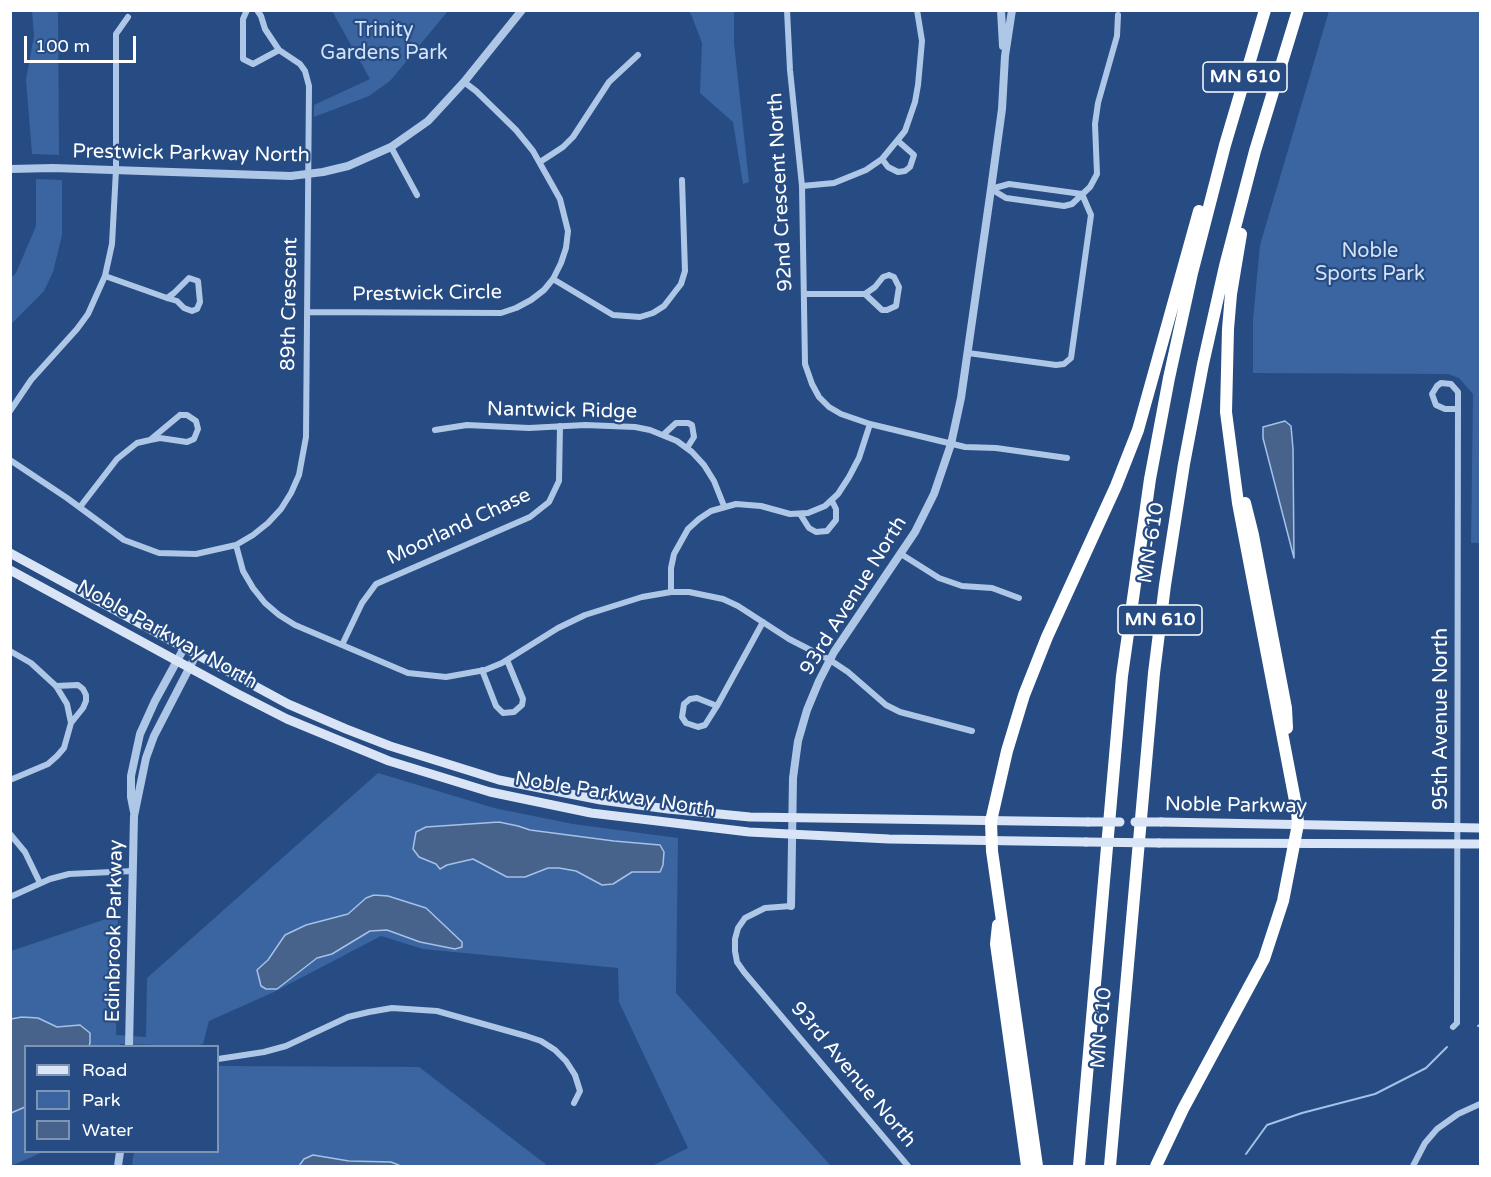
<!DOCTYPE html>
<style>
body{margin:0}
#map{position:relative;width:1491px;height:1177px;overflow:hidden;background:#264c83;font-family:"Varela Round",sans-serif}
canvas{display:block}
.frame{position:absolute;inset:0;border:12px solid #fff;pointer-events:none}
.legend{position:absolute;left:24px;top:1045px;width:195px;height:108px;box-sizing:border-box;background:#264c83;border:2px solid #7d94b5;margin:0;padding:8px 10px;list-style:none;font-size:18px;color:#fff}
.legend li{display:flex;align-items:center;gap:12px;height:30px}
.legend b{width:30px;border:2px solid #7d94b5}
.scale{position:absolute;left:24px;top:36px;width:112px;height:27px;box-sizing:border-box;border:3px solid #fff;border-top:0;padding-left:8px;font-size:18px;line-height:21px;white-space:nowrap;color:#fff;-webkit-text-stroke:4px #264c83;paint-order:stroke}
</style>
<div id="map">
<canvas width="1491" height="1177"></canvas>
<div class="frame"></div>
<ul class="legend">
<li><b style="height:8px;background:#d9e5f6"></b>Road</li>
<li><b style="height:16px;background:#3b65a0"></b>Park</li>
<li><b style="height:16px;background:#48638b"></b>Water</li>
</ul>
<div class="scale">100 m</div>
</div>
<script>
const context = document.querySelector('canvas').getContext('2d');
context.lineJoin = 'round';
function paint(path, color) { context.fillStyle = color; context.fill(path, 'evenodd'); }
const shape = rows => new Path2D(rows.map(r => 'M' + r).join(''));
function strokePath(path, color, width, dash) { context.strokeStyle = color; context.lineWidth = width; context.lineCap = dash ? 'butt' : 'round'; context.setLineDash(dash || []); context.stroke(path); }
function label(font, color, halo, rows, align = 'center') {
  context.font = font + ' "Varela Round",sans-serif'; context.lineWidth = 4.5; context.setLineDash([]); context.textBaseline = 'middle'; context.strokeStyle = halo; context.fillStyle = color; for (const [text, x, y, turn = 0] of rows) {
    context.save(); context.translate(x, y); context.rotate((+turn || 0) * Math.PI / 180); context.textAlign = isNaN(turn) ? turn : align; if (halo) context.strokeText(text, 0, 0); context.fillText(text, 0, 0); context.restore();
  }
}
const green = shape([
 [32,11,58,11,59,155,32,154,26,80,34,36],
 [332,11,448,11,390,81,369,96,314,117,314,105,370,79],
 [688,11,734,11,734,43,749,182,743,184,733,122,700,93,702,43,691,14],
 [1329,11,1480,11,1480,543,1471,543,1473,394,1459,378,1448,374,1253,373,1253,320,1260,245],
 [36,179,62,180,62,235,53,272,44,291,11,324,11,278,16,273,36,226],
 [378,773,494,808,573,824,678,838,676,993,831,1166,652,1166,688,1148,619,1002,618,968,423,949,381,936,274,992,209,1021,203,1044,194,1046,120,1044,120,1046,26,1046,26,1152,43,1152,11,1166,11,951,118,915,116,1035,146,1037,147,978],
 [218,1066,419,1067,548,1166,132,1166,134,1152,218,1152]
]);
const water = shape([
 [1285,421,1291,426,1293,449,1294,558,1263,438,1263,427,1285,421],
 [499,822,518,826,530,830,614,841,660,845,664,852,663,865,660,872,632,872,613,884,602,885,576,871,559,868,548,868,525,877,507,877,473,859,447,865,440,869,436,864,419,857,413,849,416,832,426,827,499,822],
 [374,895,388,896,426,908,462,942,462,947,455,949,420,942,387,930,370,931,332,954,317,958,277,989,266,989,261,986,257,970,268,960,285,935,306,925,348,914,366,898,374,895],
 [22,1017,38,1018,57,1027,80,1025,90,1033,90,1043,89,1046,26,1046,25,1107,11,1113,11,1019,22,1017],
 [313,1155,349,1161,391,1162,401,1166,299,1166,304,1159,313,1155]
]);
const stream = shape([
 [1478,1026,1480,1025],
 [1246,1154,1267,1125,1302,1113,1375,1094,1426,1068,1447,1047]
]);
const minor = shape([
 [247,10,243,19,243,59,253,64,279,50],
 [787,10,790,70,802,186,805,364,812,384,819,397,829,407,841,414,870,424,965,447,996,448,1067,458],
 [391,147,417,195],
 [882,159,888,167,898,172,905,171,910,167,914,155,898,141],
 [540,162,563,147,573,137,609,82,638,55],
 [802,186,834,183,866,170,882,159,905,131,915,102,918,85,922,41,917,10],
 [991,189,1006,198,1064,206,1072,204,1090,187,1097,174,1095,124,1098,103,1117,36,1118,15],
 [991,189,1009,184,1082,194],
 [889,275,894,277,899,287,896,306,887,310,882,310,865,294,875,287,883,277,889,275],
 [105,276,167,298,177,301,184,308,192,311,197,309,200,302,198,281,189,278,174,293,167,298],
 [553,279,613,315,640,317,653,313,664,306,681,284,685,271,682,180],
 [804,294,865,294],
 [307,312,501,313,516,308,531,300,544,290,553,279,561,263,566,248,568,231,560,199,533,151,516,130,476,91,464,82],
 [968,353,1056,365,1064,364,1071,358,1091,215,1082,194],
 [10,411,31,380,77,329,88,314,105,276,112,244,116,170,116,34,128,17],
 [180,415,187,415,196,421,198,429,194,439,187,442,160,438,150,440,180,415],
 [435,430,467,425,529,428,585,425,635,427,650,430,677,441,692,452,704,465,714,481,724,506],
 [664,434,676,423,688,423,692,425,694,437,687,448],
 [10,460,67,498,124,540,159,553,196,554,236,545,253,535,268,523,281,509,291,493,299,475,306,437,309,86,305,71,300,64,279,50,265,29,261,16,257,10],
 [80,507,117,459,137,443,150,440],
 [800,514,809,528,816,532,827,531,836,520,836,509,832,501],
 [236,545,243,571,253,588,265,603,279,615,295,625,408,673,446,677,485,670,502,663,558,628,585,615,642,597,671,592,689,592,723,599,738,606,789,639,830,660,848,672,886,705,900,712,972,731],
 [901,554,939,578,962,586,992,588,1019,598],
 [671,592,671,568,674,554,688,529,699,519,711,511,736,504,761,506,790,514,808,513,825,506,838,494,849,477,859,458,870,424],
 [342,645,362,603,376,584,530,517,549,502,559,481,560,426],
 [10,651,31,663,56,686,67,704,71,723,64,748,57,756,48,764,10,780],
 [482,670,496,706,503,713,514,712,522,705,523,699,507,660],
 [56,686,78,685,83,689,86,695,86,701,83,708,71,723],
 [697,698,717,706,705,725,698,727,686,723,682,717,684,704,690,699,697,698],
 [717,706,763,622],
 [10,834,25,852,40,883],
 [10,897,50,879,69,874,133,871],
 [791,906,765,908,745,918,738,928,735,939,735,951,737,962,744,972,908,1166],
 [1453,1027,1457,1023,1457,1018,1458,398,1458,392,1451,384,1441,383,1437,386,1432,394,1436,405,1445,409,1457,409],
 [218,1059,264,1052,286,1046,348,1017,369,1012,392,1008,437,1011,526,1036,541,1041,555,1050,566,1061,575,1075,580,1091,574,1103],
 [1413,1166,1425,1143,1437,1129,1458,1114,1480,1104]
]);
const tertiary = shape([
 [1001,10,1003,46],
 [10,169,53,168,291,176,323,172,348,166,391,147,428,121,464,82,522,10],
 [134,812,131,797,131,776,140,734,155,701,184,648],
 [791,906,793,778,798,741,807,710,819,681,834,652,915,532,934,494,951,444,961,398,991,189,1002,109,1005,56,1012,10],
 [129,1046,134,816,146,758,154,736,196,655],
 [118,1166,120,1152]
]);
const secondary = shape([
 [10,553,288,704,346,729,390,746,499,780,601,800,668,809,750,817,1088,822],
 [10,570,236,693,287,719,389,761,490,792,591,813,749,832,889,839,1086,842],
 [1161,822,1480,828],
 [1159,843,1480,844]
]);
const motorway = shape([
 [1245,503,1253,535,1286,708,1287,728],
 [998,925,996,944,1027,1166],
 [1037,1166,992,851,991,821,1007,751,1024,695,1047,637,1116,486,1138,430,1199,211],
 [1079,1166,1122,676,1150,479,1169,378,1192,273,1225,145,1265,10],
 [1110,1166,1154,673,1165,585,1184,464,1203,364,1225,266,1255,151,1298,10],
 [1156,1166,1183,1109,1264,959,1283,901,1298,824,1297,811,1238,503,1226,412,1228,329,1231,294,1241,234]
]);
const secondaryBridge = shape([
 [1088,822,1120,822],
 [1135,822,1161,822],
 [1086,842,1159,843]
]);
const shields = [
 [1245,77,84],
 [1160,620,84]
];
const shieldNames = [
 ["MN 610",1245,77],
 ["MN 610",1160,620]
];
const parkNames = [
 ["Trinity",384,31],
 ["Gardens Park",384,54],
 ["Noble",1370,252],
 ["Sports Park",1370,275]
];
const streetNames = [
 ["Prestwick Parkway North",191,154,1],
 ["92nd Crescent North",781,192,-93],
 ["Prestwick Circle",427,294,-1],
 ["89th Crescent",290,304,-89],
 ["Nantwick Ridge",562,411,1],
 ["Moorland Chase",459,527,-25],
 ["MN-610",1152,543,-81],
 ["93rd Avenue North",854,596,-58],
 ["Noble Parkway North",167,635,29],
 ["95th Avenue North",1442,719,-90],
 ["Noble Parkway North",615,795,9],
 ["Noble Parkway",1236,806,1],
 ["Edinbrook Parkway",115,931,-89],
 ["MN-610",1102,1028,-85],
 ["93rd Avenue North",853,1075,50]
];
paint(green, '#3b65a0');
paint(water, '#48638b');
strokePath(water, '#a4c1e8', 1.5);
strokePath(stream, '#a4c1e8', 2);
strokePath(minor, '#afc7e7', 6);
strokePath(tertiary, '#afc7e7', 8);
strokePath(secondary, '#d9e5f6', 9);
strokePath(motorway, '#fff', 12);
strokePath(secondaryBridge, '#d9e5f6', 9);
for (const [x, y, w] of shields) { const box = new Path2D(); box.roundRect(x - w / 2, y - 15, w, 30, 4.5); context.fillStyle = '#264c83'; context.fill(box); strokePath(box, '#fff', 1.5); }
label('bold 18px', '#fff', null, shieldNames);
label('20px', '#d3e2f6', '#264c83', parkNames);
label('20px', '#fff', '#264c83', streetNames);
</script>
